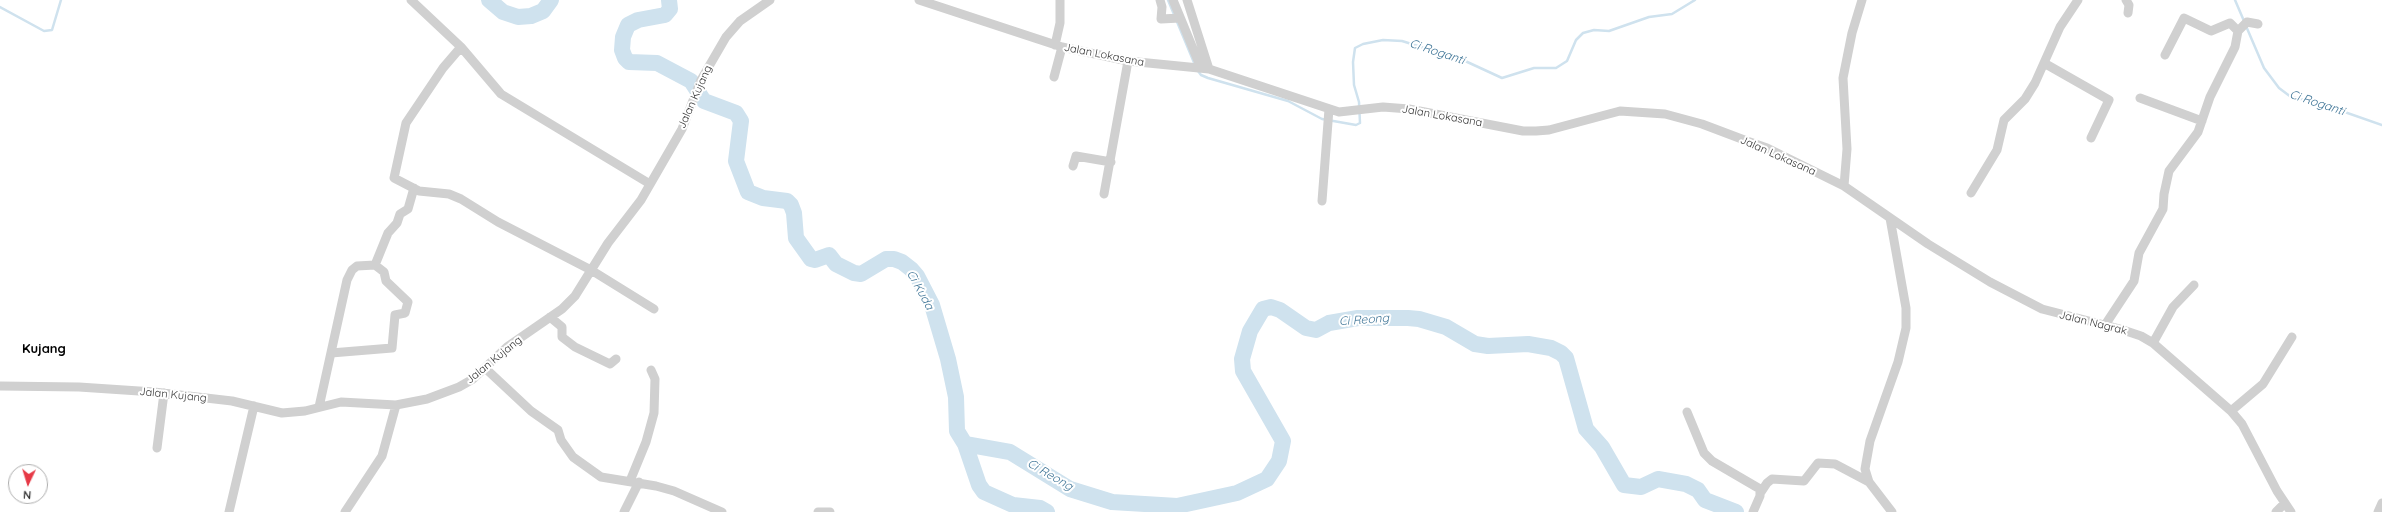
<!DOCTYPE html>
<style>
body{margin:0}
#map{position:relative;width:2382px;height:512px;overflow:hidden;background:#fff;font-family:Quicksand,sans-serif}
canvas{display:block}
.north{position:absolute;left:8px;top:464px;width:40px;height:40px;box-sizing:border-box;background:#fff;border:1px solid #adadad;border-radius:50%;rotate:184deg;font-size:11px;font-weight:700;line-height:16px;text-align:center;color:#333}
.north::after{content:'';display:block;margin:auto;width:14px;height:18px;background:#e63946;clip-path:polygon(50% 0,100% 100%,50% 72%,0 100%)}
</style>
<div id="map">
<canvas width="2382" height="512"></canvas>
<div class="north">N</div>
</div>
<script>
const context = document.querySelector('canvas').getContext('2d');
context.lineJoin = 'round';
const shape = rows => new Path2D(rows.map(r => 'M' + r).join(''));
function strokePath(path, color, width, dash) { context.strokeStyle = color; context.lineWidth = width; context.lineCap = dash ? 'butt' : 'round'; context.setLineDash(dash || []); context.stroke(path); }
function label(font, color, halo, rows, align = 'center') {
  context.font = font + ' Quicksand,sans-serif'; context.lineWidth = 4; context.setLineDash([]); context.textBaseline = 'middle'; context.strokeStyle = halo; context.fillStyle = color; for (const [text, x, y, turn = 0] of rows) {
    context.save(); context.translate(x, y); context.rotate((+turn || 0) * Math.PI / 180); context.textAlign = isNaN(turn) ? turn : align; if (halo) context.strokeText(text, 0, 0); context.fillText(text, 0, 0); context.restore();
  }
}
const stream = shape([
 [1168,0,1195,65],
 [2235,0,2244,21],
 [0,7,44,31,52,30,61,0],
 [2246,26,2264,68,2279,88,2291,97,2316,102,2382,125],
 [1198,71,1201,75,1208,78,1288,101,1322,119,1356,125,1360,123,1359,102,1354,85,1353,62,1355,48,1363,44,1383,40,1402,41,1463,60,1502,78,1534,68,1556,68,1567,61,1576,40,1583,33,1594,30,1609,31,1649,17,1672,14,1695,0]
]);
const river = shape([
 [489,0,503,12,518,17,531,16,543,11,551,0],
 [669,0,670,9,665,15,638,20,628,25,623,37,622,50,625,58,629,62,657,63,691,81,704,101,736,113,741,121,736,161,748,192,763,198,787,201,791,205,794,213,796,238,811,259,815,260,829,255,836,264,854,273,861,274,886,259,894,259,902,262,911,269,917,276,932,305,948,359,956,397,957,431,965,444,979,485,984,492,1013,505,1040,508,1047,512],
 [965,444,1010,452,1070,489,1112,502,1177,506,1237,493,1267,479,1279,461,1283,441,1243,371,1242,359,1250,331,1263,309,1271,307,1280,310,1306,328,1316,330,1329,323,1358,318,1408,318,1419,319,1446,327,1475,344,1488,346,1528,344,1551,348,1561,353,1566,358,1586,429,1602,447,1624,485,1641,487,1658,479,1686,484,1698,490,1705,500,1736,512]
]);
const street = shape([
 [411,0,461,47,501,94,650,184],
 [919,0,1062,47,1128,61,1209,69,1339,112,1383,107,1409,109,1523,131,1536,131,1549,130,1620,111,1665,114,1702,124,1747,141,1767,148,1844,186,1928,244,1990,282,2042,309,2120,329,2141,336,2153,343,2231,411,2242,424,2277,491,2291,512],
 [1160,0,1162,7,1161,19,1180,18],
 [1173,0,1201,68],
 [1187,0,1209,69],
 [2126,0,2129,5,2128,13],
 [1055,45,1060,23,1060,0],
 [461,47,443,68,406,123,394,178,419,191,449,194,461,199,498,222,591,270,654,309],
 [2165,55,2184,18,2211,31,2230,23,2238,31],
 [2044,63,2109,100,2091,138],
 [1054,77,1062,47],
 [2140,98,2202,121],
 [1073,166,1076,156,1111,162],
 [1844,186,1847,149,1843,78,1852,33,1862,0],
 [1971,193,1997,150,2004,120,2025,99,2035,83,2060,27,2078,0],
 [1104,194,1128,61],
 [1322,201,1329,109],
 [1890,218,1906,308,1906,328,1898,362,1870,441,1865,469,1869,482,1892,512],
 [550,317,562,327,562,337,575,347,610,364,616,359],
 [2105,325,2134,281,2139,253,2163,209,2164,194,2169,171,2198,132,2210,97,2235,47,2238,31,2247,22,2258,24],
 [2153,343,2173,307,2194,285],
 [331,353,392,348,395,315,405,313,408,302,386,281,384,272,375,265],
 [485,368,531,411,558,430,561,440,573,457,601,477,656,486,674,491,722,512],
 [0,386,79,387,154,392,232,401,282,413,305,411,341,402,396,405,427,399,459,387,473,379,507,347,562,309,575,296,608,243,641,200,682,129,701,80,726,37,740,21,770,0],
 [319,407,347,280,352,270,357,266,375,265,388,233,397,223,400,214,408,209,414,188],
 [2231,411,2263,384,2292,337],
 [1687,412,1704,453,1712,461,1760,489,1760,496,1753,512],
 [157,448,164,393],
 [630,481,646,442,654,413,655,379,651,370],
 [1761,492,1767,483,1772,479,1804,481,1818,463,1835,464,1869,482],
 [229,512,254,406],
 [345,512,382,456,396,405],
 [624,512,639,482],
 [818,512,830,512],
 [2276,512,2285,503],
 [2378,512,2382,503]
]);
const streetNames = [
 ["Jalan Lokasana",1104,55,11],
 ["Jalan Kujang",695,97,-66],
 ["Jalan Lokasana",1442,116,10],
 ["Jalan Lokasana",1778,156,24],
 ["Jalan Nagrak",2093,323,14],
 ["Jalan Kujang",494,360,-39],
 ["Jalan Kujang",173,395,6]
];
const waterNames = [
 ["Ci Roganti",1437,52,18],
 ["Ci Roganti",2317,103,18],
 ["Ci Kuda",920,290,61],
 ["Ci Reong",1364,320,-4],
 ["Ci Reong",1050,475,30]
];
const quarterNames = [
 ["Kujang",44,349]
];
strokePath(stream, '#cfe2ee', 2.5);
strokePath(river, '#cfe2ee', 16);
strokePath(street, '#d0d0d0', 9);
label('11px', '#333', '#fff', streetNames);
label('italic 12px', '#3f7597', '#fff', waterNames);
label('bold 13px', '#000', '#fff', quarterNames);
</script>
